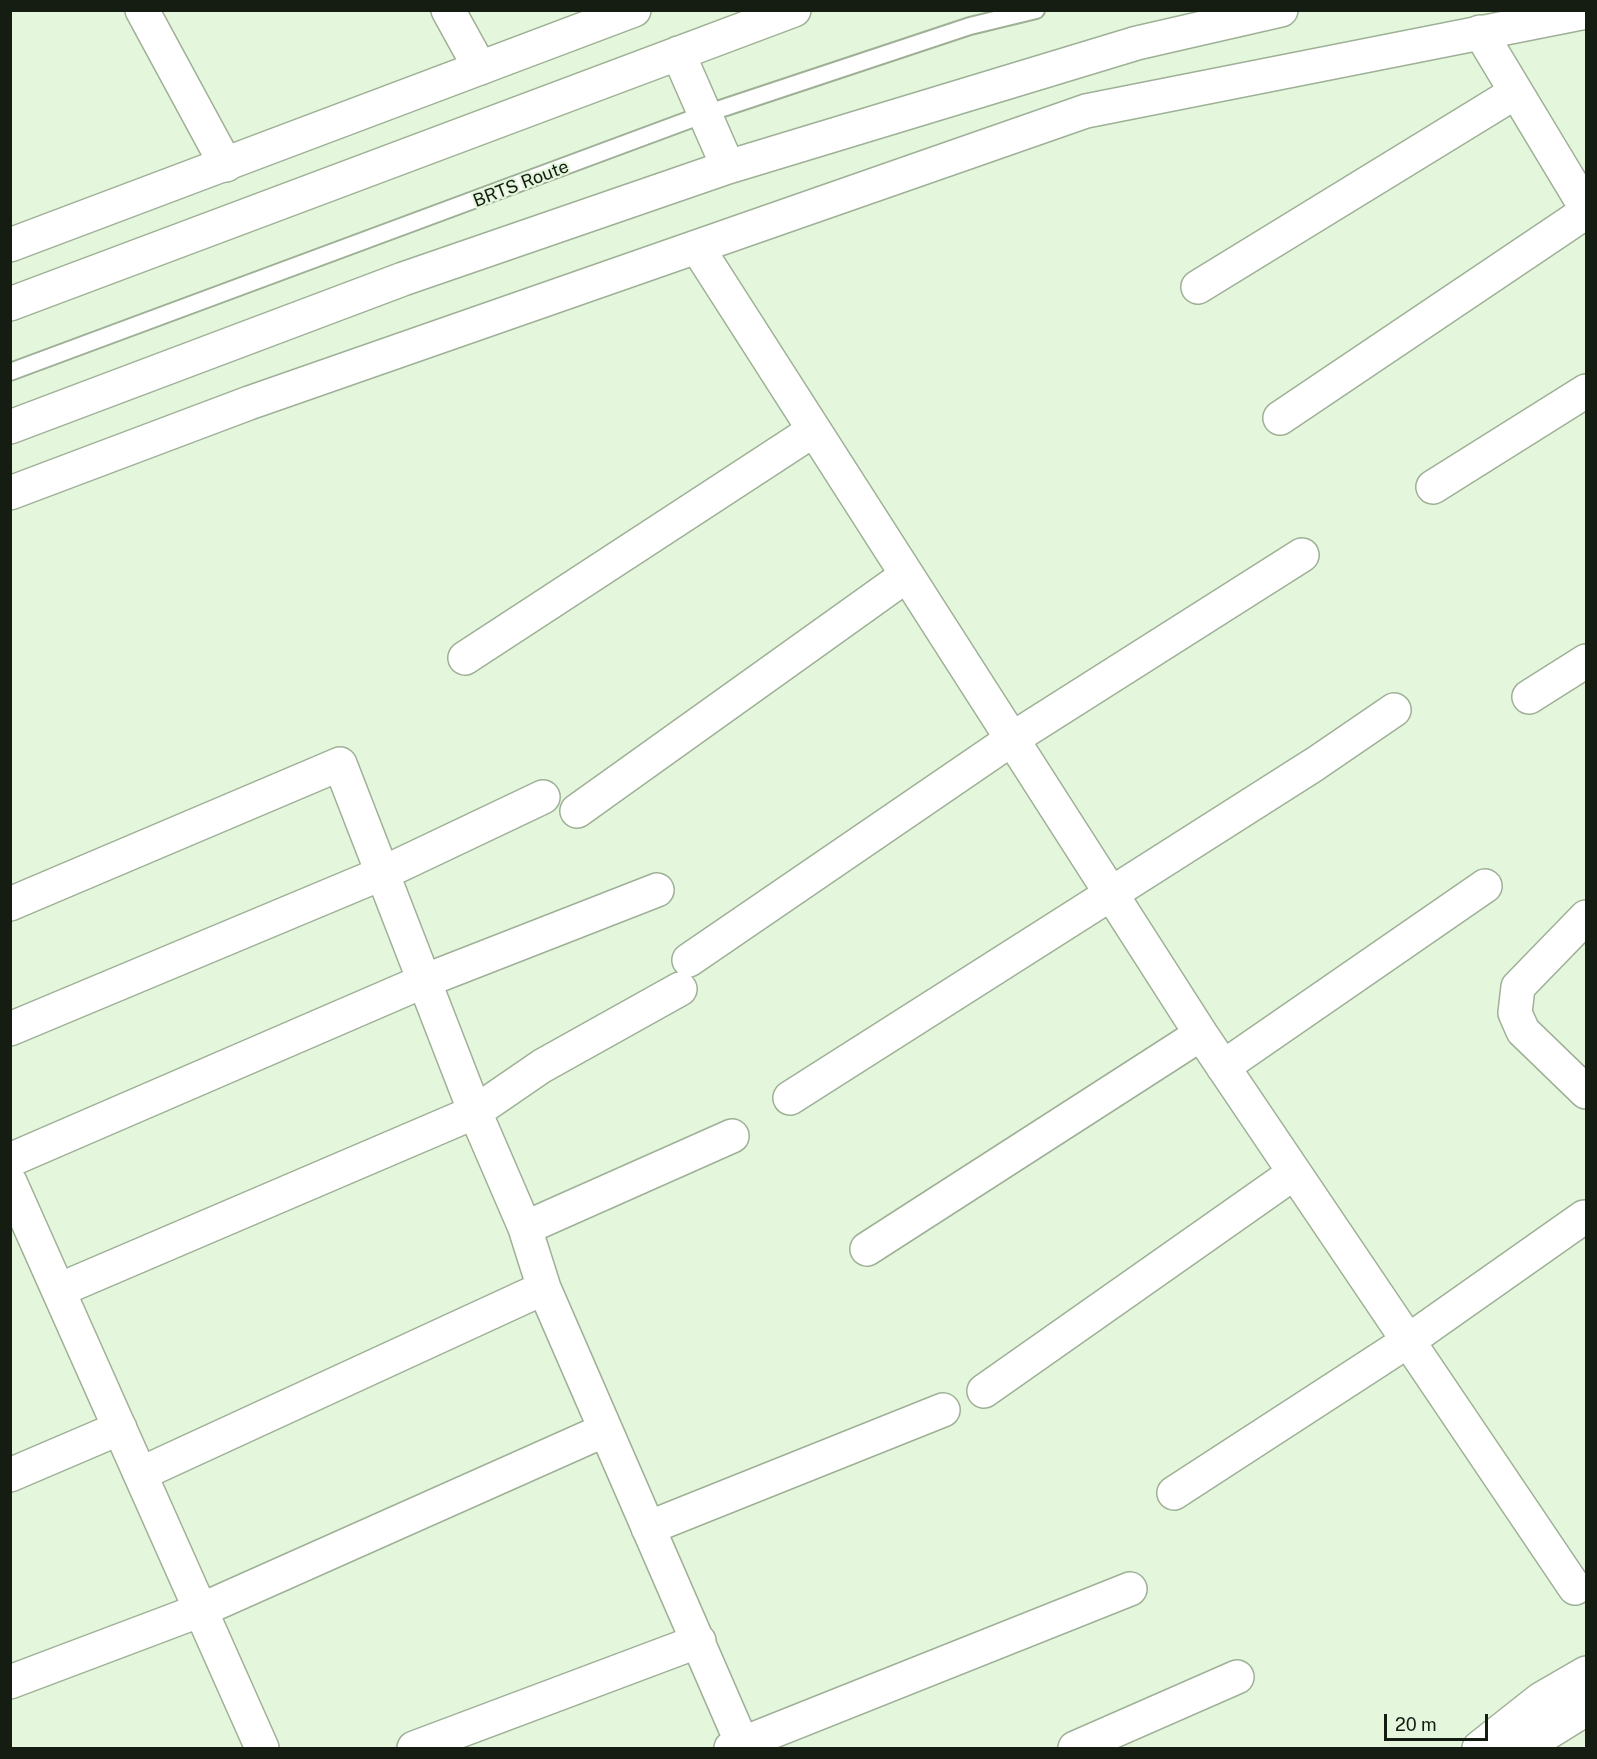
<!DOCTYPE html>
<style>
body{margin:0}
#map{position:relative;width:1597px;height:1759px;overflow:hidden;background:#e4f7dc;font-family:"Public Sans",sans-serif}
canvas{display:block}
.frame{position:absolute;inset:0;border:12px solid #151c12;pointer-events:none}
.scale{position:absolute;left:1384px;top:1714px;width:104px;height:27px;box-sizing:border-box;border:3px solid #151c12;border-top:0;padding-left:8px;font-size:18px;line-height:21px;white-space:nowrap;color:#151c12;-webkit-text-stroke:4px #e4f7dc;paint-order:stroke}
</style>
<div id="map">
<canvas width="1597" height="1759"></canvas>
<div class="frame"></div>
<div class="scale">20 m</div>
</div>
<script>
const context = document.querySelector('canvas').getContext('2d');
context.lineJoin = 'round';
const shape = rows => new Path2D(rows.map(r => 'M' + r).join(''));
function strokePath(path, color, width, dash) { context.strokeStyle = color; context.lineWidth = width; context.lineCap = dash ? 'butt' : 'round'; context.setLineDash(dash || []); context.stroke(path); }
function label(font, color, halo, rows, align = 'center') {
  context.font = font + ' "Public Sans",sans-serif'; context.lineWidth = 4.5; context.setLineDash([]); context.textBaseline = 'middle'; context.strokeStyle = halo; context.fillStyle = color; for (const [text, x, y, turn = 0] of rows) {
    context.save(); context.translate(x, y); context.rotate((+turn || 0) * Math.PI / 180); context.textAlign = isNaN(turn) ? turn : align; if (halo) context.strokeText(text, 0, 0); context.fillText(text, 0, 0); context.restore();
  }
}
const service = shape([
 [10,372,705,114,970,26,1036,10]
]);
const minor = shape([
 [142,10,226,165],
 [448,10,480,68],
 [1480,32,1586,208],
 [697,247,1201,1034,1575,1588],
 [1198,287,1516,92],
 [1280,418,1586,212],
 [1433,487,1586,391],
 [465,658,814,430],
 [1529,697,1586,661],
 [577,811,907,575],
 [10,904,340,764,475,1112,525,1228,544,1288,744,1748],
 [1586,917,1518,987,1515,1013,1523,1031,1586,1092],
 [689,960,1012,739,1302,555],
 [10,1029,383,873,543,797],
 [1223,1067,1485,886],
 [790,1098,1315,764,1394,710],
 [10,1160,424,981,657,890],
 [10,1182,262,1748],
 [525,1228,732,1136],
 [867,1249,1201,1034],
 [59,1290,475,1112,542,1066,680,989],
 [984,1391,1294,1173],
 [140,1474,544,1288],
 [10,1475,120,1428],
 [1174,1493,1408,1341,1584,1217],
 [648,1528,943,1410],
 [10,1682,201,1610,605,1430],
 [414,1748,699,1641],
 [731,1748,1130,1589],
 [1075,1748,1237,1677]
]);
const tertiary = shape([
 [10,245,634,10],
 [10,493,249,403,1086,111,1586,12],
 [1479,1748,1541,1699,1586,1673],
 [1523,1748,1586,1709]
]);
const primary = shape([
 [678,53,728,167],
 [10,304,794,10],
 [10,427,403,279,728,167,1137,43,1281,10]
]);
const streetNames = [
 ["BRTS Route",521,184,-21]
];
strokePath(service, '#9eb096', 20);
strokePath(minor, '#9eb096', 36);
strokePath(tertiary, '#9eb096', 36);
strokePath(primary, '#9eb096', 36);
strokePath(service, '#fff', 16);
strokePath(minor, '#fff', 33);
strokePath(tertiary, '#fff', 33);
strokePath(primary, '#fff', 33);
label('18px', '#151c12', '#e4f7dc', streetNames);
</script>
